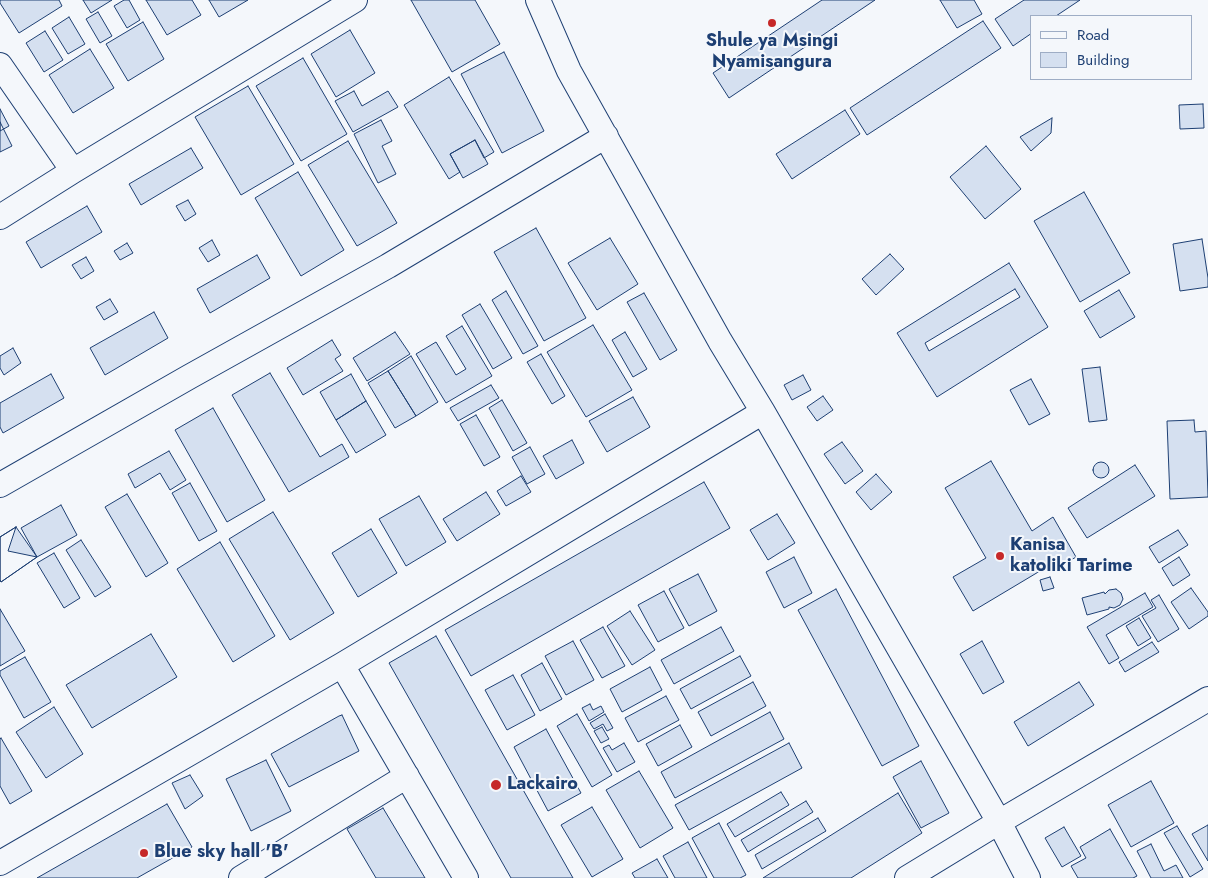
<!DOCTYPE html>
<style>
body{margin:0}
#map{position:relative;width:1208px;height:878px;overflow:hidden;background:#f4f7fb;font-family:Jost,sans-serif}
canvas{display:block}
.legend{position:absolute;left:1030px;top:15px;width:162px;height:65px;box-sizing:border-box;background:#f4f7fb;border:1px solid #9eadc5;margin:0;padding:6px 9px;list-style:none;font-size:15px;color:#1d3f73}
.legend li{display:flex;align-items:center;gap:10px;height:25px}
.legend b{width:25px;border:1px solid #9eadc5}
</style>
<div id="map">
<canvas width="1208" height="878"></canvas>
<ul class="legend">
<li><b style="height:6px;background:#f4f7fb"></b>Road</li>
<li><b style="height:14px;background:#d5e0f0"></b>Building</li>
</ul>
</div>
<script>
const context = document.querySelector('canvas').getContext('2d');
context.lineJoin = 'round';
function paint(path, color) { context.fillStyle = color; context.fill(path, 'evenodd'); }
const shape = rows => new Path2D(rows.map(r => 'M' + r).join(''));
function strokePath(path, color, width, dash) { context.strokeStyle = color; context.lineWidth = width; context.lineCap = dash ? 'butt' : 'round'; context.setLineDash(dash || []); context.stroke(path); }
function label(font, color, halo, rows, align = 'center') {
  context.font = font + ' Jost,sans-serif'; context.lineWidth = 4; context.setLineDash([]); context.textBaseline = 'middle'; context.strokeStyle = halo; context.fillStyle = color; for (const [text, x, y, turn = 0] of rows) {
    context.save(); context.translate(x, y); context.rotate((+turn || 0) * Math.PI / 180); context.textAlign = isNaN(turn) ? turn : align; if (halo) context.strokeText(text, 0, 0); context.fillText(text, 0, 0); context.restore();
  }
}
const building = shape([
 [0,0,59,0,62,6,19,33,0,3,0,0],
 [83,0,112,0,91,13,83,0],
 [124,0,129,0,140,20,127,28,114,6,124,0],
 [146,0,192,0,201,15,167,35,146,0],
 [209,0,248,0,219,17,209,0],
 [411,0,475,0,500,44,452,72,411,0],
 [822,0,875,0,729,98,713,73,822,0],
 [940,0,974,0,982,14,957,28,940,0],
 [1024,0,1080,0,1056,16,1032,16,1032,33,1013,46,995,19,1024,0],
 [98,12,112,36,100,43,86,19,98,12],
 [69,17,85,44,68,54,52,28,69,17],
 [983,21,1001,48,867,135,850,108,983,21],
 [143,22,164,59,128,81,106,44,143,22],
 [350,30,375,73,336,97,311,54,350,30],
 [45,31,63,60,44,72,26,43,45,31],
 [90,49,114,88,73,113,49,75,90,49],
 [504,52,544,131,502,153,461,74,504,52],
 [303,58,347,134,301,161,256,86,303,58],
 [449,77,494,152,484,158,475,140,450,154,460,172,449,179,404,105,449,77],
 [248,86,294,164,241,195,195,117,248,86],
 [354,91,362,106,388,91,398,107,353,132,335,101,354,91],
 [1203,104,1204,128,1180,129,1179,105,1203,104],
 [0,109,9,126,0,131,0,109],
 [845,110,860,134,792,179,776,154,845,110],
 [1052,118,1051,133,1031,151,1020,137,1052,118],
 [381,120,392,141,382,146,396,174,378,183,354,134,381,120],
 [0,122,12,146,0,152,0,122],
 [475,140,488,164,463,178,450,154,475,140],
 [348,141,397,223,357,246,308,165,348,141],
 [986,146,1021,189,985,219,950,177,986,146],
 [191,148,203,168,141,205,129,184,191,148],
 [298,172,344,250,301,276,255,198,298,172],
 [1084,192,1130,273,1080,302,1034,221,1084,192],
 [188,200,196,214,185,221,176,206,188,200],
 [87,206,102,232,41,268,26,242,87,206],
 [536,228,586,318,544,341,494,252,536,228],
 [610,238,638,284,597,310,568,263,610,238],
 [1202,239,1208,278,1208,287,1180,291,1173,244,1202,239],
 [212,240,220,255,208,262,199,248,212,240],
 [127,243,133,253,120,260,114,251,127,243],
 [890,254,904,269,876,295,862,279,890,254],
 [257,255,270,278,210,313,197,289,257,255],
 [86,257,94,271,81,279,72,265,86,257],
 [1009,263,1048,327,937,397,897,333,1009,263],
 [1015,289,1020,297,929,351,925,343,1015,289],
 [1119,290,1135,317,1100,338,1084,311,1119,290],
 [506,291,538,346,523,354,492,300,506,291],
 [644,293,677,350,660,360,627,302,644,293],
 [110,299,118,312,104,320,96,307,110,299],
 [480,304,512,358,493,369,462,315,480,304],
 [154,312,168,338,105,375,90,348,154,312],
 [593,325,632,390,586,417,547,352,593,325],
 [462,326,492,376,446,403,416,354,436,342,456,375,466,369,446,336,462,326],
 [395,332,410,354,367,381,353,358,395,332],
 [625,332,647,369,633,377,612,340,625,332],
 [332,340,341,355,335,359,343,371,303,395,287,368,332,340],
 [13,348,21,363,4,375,0,368,0,356,13,348],
 [541,354,565,396,552,404,527,362,541,354],
 [411,356,438,402,416,416,388,371,411,356],
 [1100,367,1107,420,1089,422,1082,369,1100,367],
 [388,371,416,416,395,428,368,383,388,371],
 [270,373,320,457,342,444,349,457,289,492,232,395,270,373],
 [51,374,64,398,3,433,0,427,0,403,51,374],
 [351,374,366,401,336,420,320,392,351,374],
 [803,375,811,390,792,400,784,385,803,375],
 [1031,379,1050,414,1029,425,1010,390,1031,379],
 [491,385,499,398,458,421,450,408,491,385],
 [823,396,833,410,817,421,807,407,823,396],
 [633,397,650,427,607,452,589,421,633,397],
 [502,400,527,443,513,451,489,408,502,400],
 [366,401,386,435,356,453,336,420,366,401],
 [213,408,265,500,227,522,175,430,213,408],
 [476,415,500,457,484,466,460,424,476,415],
 [1194,420,1195,432,1206,431,1208,497,1170,499,1167,421,1194,420],
 [572,440,584,463,556,479,543,456,572,440],
 [842,442,863,471,845,484,824,454,842,442],
 [530,447,545,474,527,484,512,457,530,447],
 [169,451,186,480,170,490,160,473,135,488,128,474,169,451],
 [991,461,1032,531,1053,517,1076,557,1053,571,1050,565,973,611,953,577,986,558,945,488,991,461],
 '1093 470a8 8 0 1 1 16 0a8 8 0 1 1-16 0Z',
 [1135,465,1155,496,1087,538,1068,508,1135,465],
 [876,474,892,492,871,510,856,492,876,474],
 [521,476,531,492,506,506,497,491,521,476],
 [704,482,730,528,471,676,445,630,704,482],
 [190,483,217,531,199,541,172,493,190,483],
 [486,492,500,514,457,541,443,519,486,492],
 [127,494,168,563,146,577,105,507,127,494],
 [419,496,446,542,406,566,379,519,419,496],
 [61,505,77,535,37,557,21,528,61,505],
 [273,512,334,613,290,640,229,539,273,512],
 [777,514,795,543,768,560,750,530,777,514],
 [16,527,37,557,1,582,0,580,0,537,16,527],
 [16,527,8,551,37,557,1,582,0,580,0,537,16,527],
 [371,529,397,573,358,597,332,553,371,529],
 [1178,530,1188,545,1159,563,1149,547,1178,530],
 [81,540,111,587,95,597,66,550,81,540],
 [220,542,275,636,233,662,177,569,220,542],
 [54,553,80,598,64,608,37,563,54,553],
 [794,557,812,593,784,608,766,572,794,557],
 [1179,557,1190,575,1173,586,1162,568,1179,557],
 [698,574,717,611,689,626,669,589,698,574],
 [1050,577,1054,588,1043,591,1040,580,1050,577],
 [1191,588,1208,612,1208,616,1189,629,1171,602,1191,588],
 [836,589,919,746,882,766,798,610,836,589],
 [1116,589,1121,593,1123,599,1120,605,1114,608,1109,607,1109,609,1087,615,1082,598,1104,592,1105,594,1109,590,1116,589],
 [664,591,684,628,658,642,638,605,664,591],
 [1145,593,1153,607,1106,635,1119,658,1109,664,1087,627,1145,593],
 [1159,595,1179,629,1158,642,1142,616,1156,608,1151,600,1159,595],
 [0,609,25,651,0,666,0,609],
 [630,611,655,650,632,665,607,626,630,611],
 [1139,618,1151,638,1138,646,1126,626,1139,618],
 [603,627,625,666,602,678,580,640,603,627],
 [721,627,734,651,674,684,661,660,721,627],
 [151,634,177,677,92,728,66,685,151,634],
 [436,636,573,878,511,878,389,663,436,636],
 [573,641,594,680,566,695,545,656,573,641],
 [982,641,1004,682,983,694,960,654,982,641],
 [1152,642,1159,652,1125,672,1119,662,1152,642],
 [740,656,751,676,691,709,680,689,740,656],
 [25,657,51,702,24,718,0,675,0,671,25,657],
 [542,663,562,699,540,711,521,675,542,663],
 [650,667,662,690,622,712,610,689,650,667],
 [513,675,535,715,507,730,485,690,513,675],
 [753,682,766,706,711,736,698,712,753,682],
 [1079,682,1094,705,1028,746,1014,722,1079,682],
 [666,696,679,720,638,742,625,718,666,696],
 [590,704,593,710,601,706,604,712,589,721,582,708,590,704],
 [54,707,83,754,46,778,16,732,54,707],
 [770,712,784,739,675,798,661,772,770,712],
 [577,714,612,775,592,787,557,726,577,714],
 [605,714,613,728,607,731,603,724,594,729,590,723,605,714],
 [342,715,359,751,289,787,271,754,339,716,342,715],
 [680,725,692,747,658,766,646,744,680,725],
 [602,727,609,739,601,743,594,731,602,727],
 [546,729,581,793,548,811,514,747,546,729],
 [1,738,32,791,10,804,0,786,0,739,1,738],
 [624,743,635,762,617,772,603,748,609,745,612,750,624,743],
 [789,743,802,768,689,830,675,805,789,743],
 [266,760,291,811,251,831,226,779,266,760],
 [921,761,949,813,921,828,893,777,921,761],
 [639,771,673,828,640,848,606,790,639,771],
 [190,775,203,796,185,809,172,783,190,775],
 [1151,781,1174,823,1131,847,1108,805,1151,781],
 [781,792,789,805,735,837,727,824,781,792],
 [898,793,922,833,851,878,763,878,898,793],
 [806,801,813,812,748,852,741,840,806,801],
 [167,804,192,847,137,878,37,878,167,804],
 [592,807,623,859,592,877,561,825,592,807],
 [383,808,425,878,376,878,347,829,383,808],
 [818,818,826,831,762,869,755,855,818,818],
 [719,823,746,875,740,878,714,878,692,838,719,823],
 [1208,825,1208,861,1192,834,1208,825],
 [1177,826,1203,869,1190,877,1164,833,1177,826],
 [1064,827,1081,856,1062,867,1045,838,1064,827],
 [1110,829,1137,876,1133,878,1078,878,1071,866,1086,858,1080,847,1110,829],
 [688,842,707,878,675,878,663,856,688,842],
 [1151,844,1164,871,1176,865,1183,878,1151,878,1137,851,1151,844],
 [657,859,668,878,635,878,632,873,657,859]
]);
const street = shape([
 [538,0,569,71,720,341,763,412,999,822,1028,878],
 [0,65,73,171],
 [0,217,73,171,355,0],
 [0,485,189,377,388,266,606,136],
 [342,665,466,878],
 [0,863,342,665,763,412],
 [241,878,407,776],
 [907,878,999,822,1208,699]
]);
const markers = [
 [772,23,5,"#c62828"],
 [1000,556,5,"#c62828"],
 [496,785,6,"#c62828"],
 [144,853,5,"#c62828"]
];
const poiNames = [
 ["Shule ya Msingi",772,42,"center"],
 ["Nyamisangura",772,63,"center"],
 ["Kanisa",1010,546],
 ["katoliki Tarime",1010,567],
 ["Lackairo",507,785],
 ["Blue sky hall 'B'",154,853]
];
paint(building, '#d5e0f0');
strokePath(building, '#1d3f73', 1);
strokePath(street, '#1d3f73', 26);
strokePath(street, '#f4f7fb', 24);
for (const [x, y, r, color] of markers) { const dot = new Path2D(); dot.arc(x, y, r, 0, 2 * Math.PI); context.fillStyle = color; context.fill(dot); strokePath(dot, '#f4f7fb', 2); }
label('bold 18px', '#1d3f73', '#f4f7fb', poiNames, 'left');
</script>
